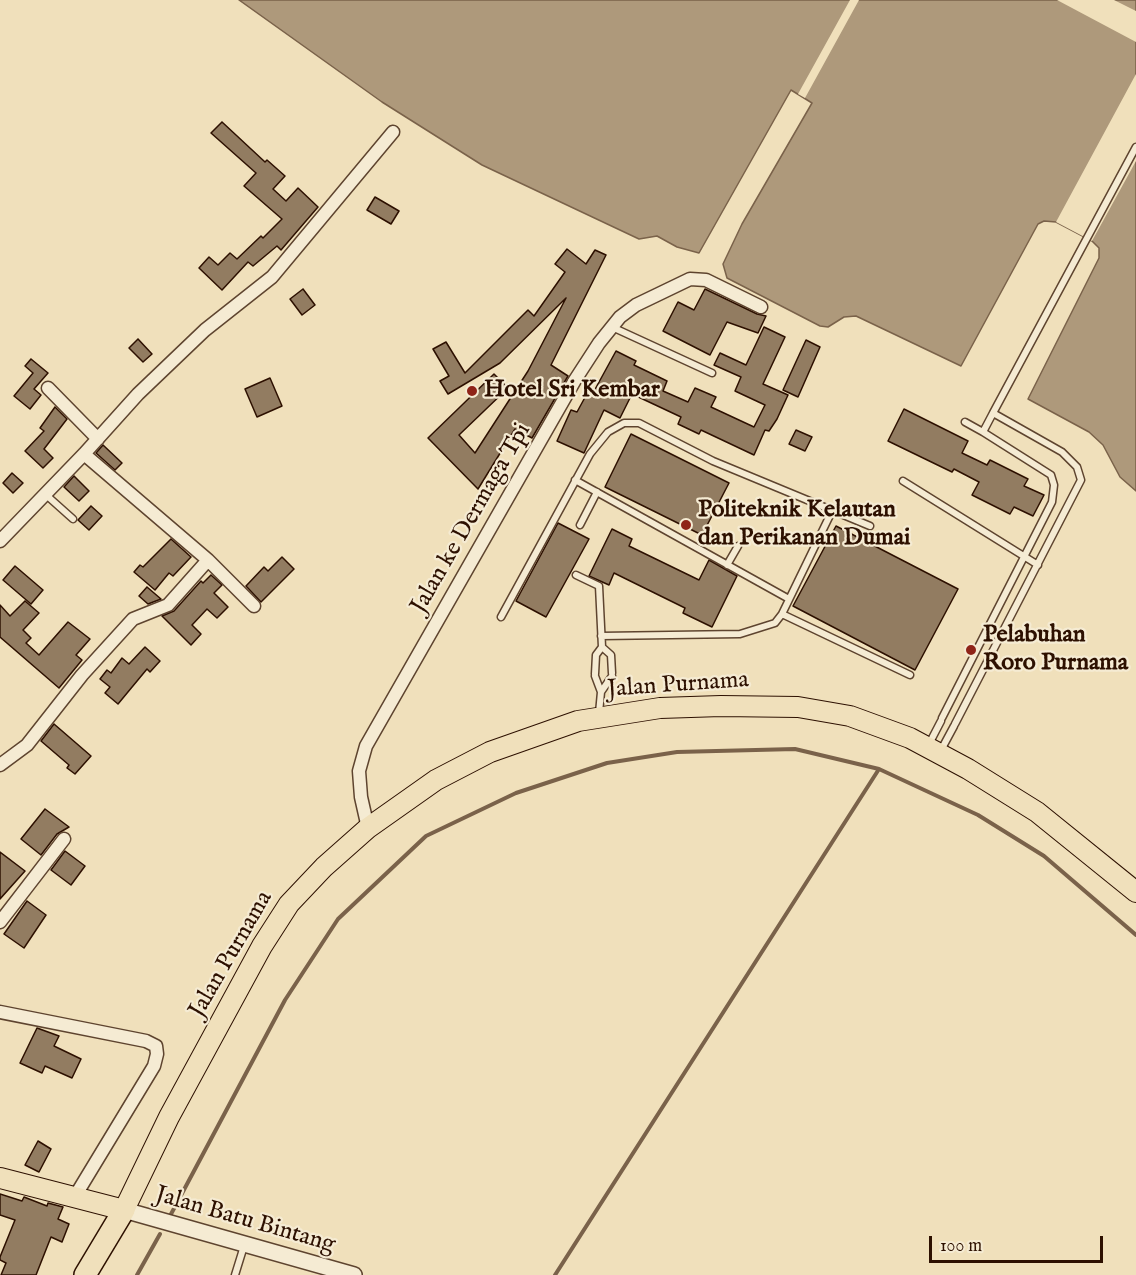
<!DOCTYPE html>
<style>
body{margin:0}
#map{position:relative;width:1136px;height:1275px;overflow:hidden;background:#f0e0bb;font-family:"IM FELL English",serif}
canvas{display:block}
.scale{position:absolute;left:929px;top:1236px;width:174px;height:27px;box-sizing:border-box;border:3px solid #2d1000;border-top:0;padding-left:8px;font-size:18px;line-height:21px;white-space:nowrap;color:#2d1000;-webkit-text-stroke:4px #f5ebd3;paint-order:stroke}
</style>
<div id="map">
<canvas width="1136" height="1275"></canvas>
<div class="scale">100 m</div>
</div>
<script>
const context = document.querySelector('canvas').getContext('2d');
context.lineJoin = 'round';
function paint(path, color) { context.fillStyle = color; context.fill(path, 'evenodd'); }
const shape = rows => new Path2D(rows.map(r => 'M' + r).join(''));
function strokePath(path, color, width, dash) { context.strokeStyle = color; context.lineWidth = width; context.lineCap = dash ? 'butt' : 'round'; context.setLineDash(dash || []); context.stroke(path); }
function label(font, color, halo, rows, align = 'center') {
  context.font = font + ' "IM FELL English",serif'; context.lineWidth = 4.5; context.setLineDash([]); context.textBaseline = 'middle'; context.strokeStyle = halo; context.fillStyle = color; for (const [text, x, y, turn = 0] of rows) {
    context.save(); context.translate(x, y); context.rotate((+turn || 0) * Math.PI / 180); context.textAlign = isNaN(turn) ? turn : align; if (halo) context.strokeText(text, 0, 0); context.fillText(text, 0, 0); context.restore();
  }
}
const water = shape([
 [239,0,1136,0,1136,491,1120,477,1103,445,1089,432,1028,399,1099,258,1099,248,1092,241,1056,222,1044,221,1038,224,961,366,856,316,844,317,828,327,820,326,727,278,723,264,742,224,812,103,791,90,699,253,677,247,657,236,639,239,482,165,382,102,239,0]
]);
const pier = shape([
 [850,0,859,0,805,98,798,94],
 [1057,0,1114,0,1136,11,1136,42],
 [1136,74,1136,161,1092,241,1056,222]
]);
const stream = shape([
 [170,1216,285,1000,338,919,426,836,516,793,607,763,677,752,795,749,879,769,978,815,1044,856,1136,935],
 [137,1275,160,1234],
 [555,1275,879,769]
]);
const building = shape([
 [222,122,265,162,267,160,285,176,273,189,286,201,298,188,318,207,281,250,277,246,253,266,248,262,222,290,199,268,209,257,218,265,230,253,237,259,261,236,263,238,282,219,244,186,256,173,211,133,222,122],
 [375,197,399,211,391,224,367,210,375,197],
 [567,249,586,264,595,250,606,255,551,365,568,376,532,438,515,429,478,489,428,438,494,374,508,388,459,435,475,453,528,371,566,298,500,363,448,394,440,381,449,376,433,349,446,342,465,373,528,310,534,316,565,272,555,264,567,249],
 [303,289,315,305,302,315,290,299,303,289],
 [705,289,757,314,766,316,758,333,727,322,710,355,663,331,678,302,694,310,705,289],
 [764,327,785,337,763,384,788,395,777,419,769,431,765,430,754,455,701,430,699,434,678,424,681,417,632,394,620,418,604,410,584,453,557,441,571,410,577,412,589,390,593,393,616,351,636,361,634,365,667,381,663,391,688,402,695,388,716,397,711,407,754,427,765,405,735,391,741,377,714,365,720,353,746,365,764,327],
 [138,339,152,354,143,362,129,348,138,339],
 [806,340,820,347,798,397,783,390,806,340],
 [31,359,48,373,34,389,41,395,30,409,14,396,33,373,25,366,31,359],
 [270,378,282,406,257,417,245,389,270,378],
 [55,407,67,419,44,449,53,458,43,468,25,451,44,431,40,428,55,407],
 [904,409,968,441,962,453,987,465,990,460,1028,479,1024,486,1044,495,1033,516,1014,507,1010,514,972,495,979,482,954,469,952,472,888,441,904,409],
 [796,430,812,437,805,451,789,444,796,430],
 [631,434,729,483,702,535,605,487,631,434],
 [103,445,122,463,115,470,96,453,103,445],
 [12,473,23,483,13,493,3,483,12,473],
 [74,476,89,491,79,501,64,487,74,476],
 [91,506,102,516,89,530,78,520,91,506],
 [558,523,589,539,546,617,516,601,558,523],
 [836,526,958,589,915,670,793,606,836,526],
 [612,529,632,539,629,546,699,580,709,560,737,576,712,627,683,613,685,608,614,573,609,585,589,576,612,529],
 [171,539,191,557,173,576,169,573,155,590,134,572,140,565,143,567,171,539],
 [282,557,294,569,261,602,246,586,264,567,268,571,282,557],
 [15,566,43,590,31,604,3,580,15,566],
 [211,575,222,585,214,593,228,607,217,618,207,609,192,625,201,634,191,645,162,616,174,611,201,581,203,583,211,575],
 [147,587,161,599,148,604,139,596,147,587],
 [25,601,39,613,23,630,31,638,26,643,39,655,68,622,90,639,76,655,82,660,59,688,0,637,0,605,10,616,25,601],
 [145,647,160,661,150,672,147,669,118,704,105,693,110,687,100,679,107,670,111,673,122,658,129,664,145,647],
 [54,724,91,756,75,774,67,768,69,765,41,741,54,724],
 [45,809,69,827,57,834,41,855,21,839,45,809],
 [65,851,85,866,71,885,51,870,65,851],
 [0,852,25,871,0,899,0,852],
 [27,901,46,915,24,948,4,934,27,901],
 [37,1028,59,1036,54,1046,81,1059,72,1078,45,1066,42,1073,20,1063,37,1028],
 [38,1141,51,1149,39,1172,25,1165,38,1141],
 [0,1194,22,1201,24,1197,47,1206,48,1203,63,1207,58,1219,69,1224,62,1242,51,1237,36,1275,1,1275,6,1263,0,1260,0,1257,15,1220,0,1215,0,1194]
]);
const service = shape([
 [612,327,712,373],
 [993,413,1136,147],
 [965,422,983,432],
 [575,480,789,599],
 [903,481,1038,565],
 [45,494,73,519],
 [580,525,597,492],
 [727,565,738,546],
 [576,575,599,586,602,647],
 [782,614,910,675],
 [501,617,590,454,608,432,624,423,639,423,713,461,870,526],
 [601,636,740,634,775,623,782,614,833,509],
 [595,674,596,655,602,647,611,655,612,673],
 [595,676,601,692,612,676],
 [599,713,601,692],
 [942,718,1052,502,1054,485,1051,475,983,432,993,413,1062,452,1077,467,1081,480,955,724],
 [928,746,941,721],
 [940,752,954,726],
 [235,1275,244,1246]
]);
const minor = shape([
 [48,388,98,439],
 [84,454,208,560,254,606],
 [0,541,84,454,138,394,205,330,272,277,393,132],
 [0,765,27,745,82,675,133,619,168,605,208,560],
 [368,828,361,797,359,771,366,746,575,380,599,343,620,317,636,305,690,279,706,280,761,307],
 [0,922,64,839],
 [0,1012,146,1041,156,1046,157,1054,154,1066,74,1198]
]);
const tertiary = shape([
 [124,1210,354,1275]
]);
const primary = shape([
 [0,1178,124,1210,169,1117,262,946,289,904,324,867,368,828,436,780,490,752,578,721,660,708,721,706,798,707,850,716,910,738,968,769,1037,812,1136,892]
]);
const trunk = shape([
 [85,1275,124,1210]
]);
const markers = [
 [472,391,6,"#8f2418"],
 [686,525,6,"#8f2418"],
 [971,650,6,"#8f2418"]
];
const poiNames = [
 ["Hotel Sri Kembar",484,391],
 ["Politeknik Kelautan",698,511],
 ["dan Perikanan Dumai",698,539],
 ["Pelabuhan",983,636],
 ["Roro Purnama",983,664]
];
const streetNames = [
 ["Jalan ke Dermaga Tpi",472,519,-60],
 ["Jalan Purnama",678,686,-4],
 ["Jalan Purnama",232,955,-60],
 ["Jalan Batu Bintang",245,1221,16]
];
paint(water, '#ae997b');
strokePath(water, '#7a624a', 1.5);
paint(pier, '#f0e0bb');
strokePath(stream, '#7a624a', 4);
paint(building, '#927c61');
strokePath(building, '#2d1000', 1.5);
strokePath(service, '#5e442f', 9);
strokePath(minor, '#5e442f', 15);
strokePath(tertiary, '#5e442f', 18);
strokePath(primary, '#2d1000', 22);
strokePath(trunk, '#2d1000', 24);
strokePath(service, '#f5ebd3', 6);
strokePath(minor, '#f5ebd3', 12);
strokePath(tertiary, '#f5ebd3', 15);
strokePath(primary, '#f0e0bb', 20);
strokePath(trunk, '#f0e0bb', 21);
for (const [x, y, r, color] of markers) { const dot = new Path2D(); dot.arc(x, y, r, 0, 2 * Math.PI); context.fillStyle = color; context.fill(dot); strokePath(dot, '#f5ebd3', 2); }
label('bold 24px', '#2d1000', '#f5ebd3', poiNames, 'left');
label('24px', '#2d1000', '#f5ebd3', streetNames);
</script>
